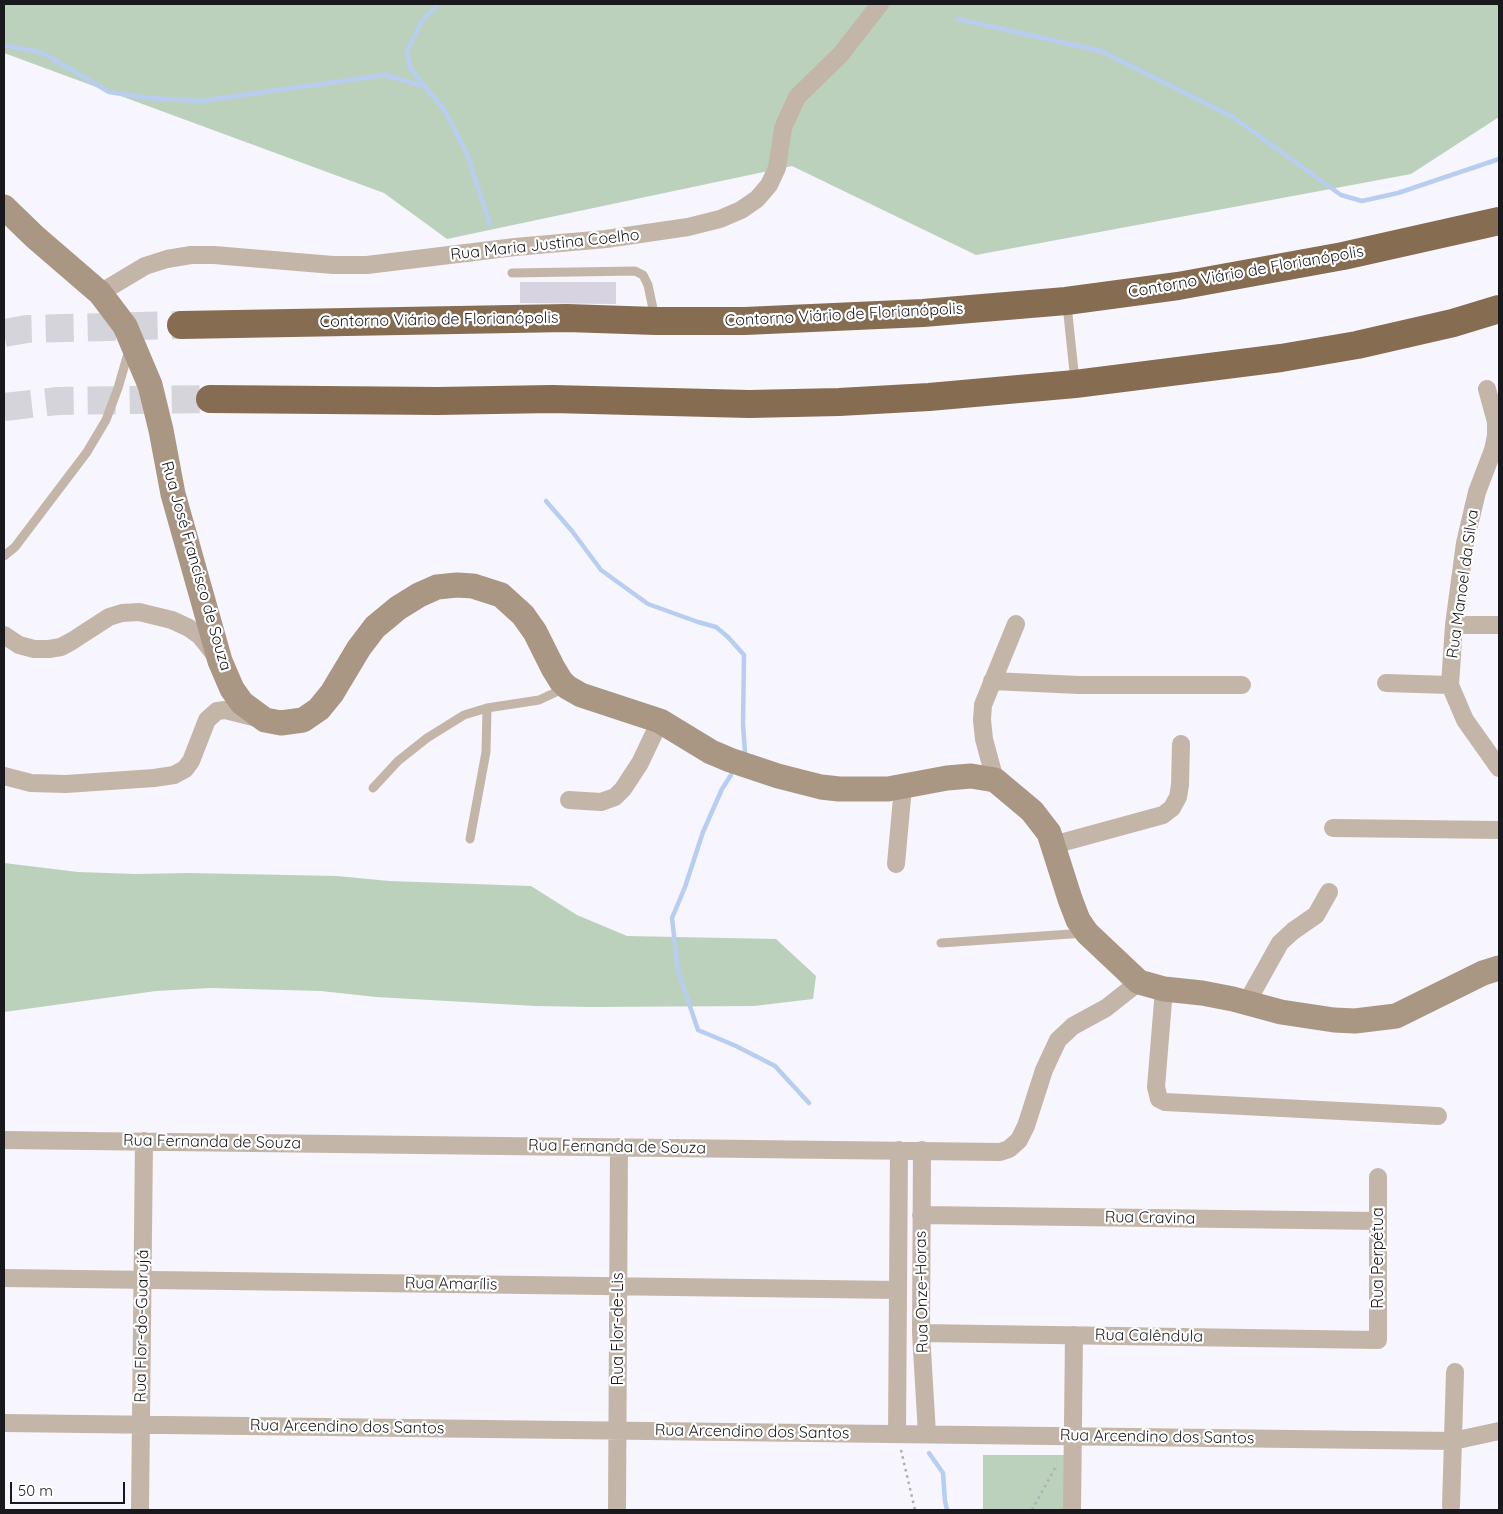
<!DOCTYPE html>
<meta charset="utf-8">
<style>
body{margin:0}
#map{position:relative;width:1503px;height:1514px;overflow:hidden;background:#f7f5fd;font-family:Quicksand,sans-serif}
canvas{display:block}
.frame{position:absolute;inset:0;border:5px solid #19181c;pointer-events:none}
.scale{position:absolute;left:10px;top:1482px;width:115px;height:22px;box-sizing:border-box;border:2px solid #19181c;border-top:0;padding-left:6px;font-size:15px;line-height:18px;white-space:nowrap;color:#19181c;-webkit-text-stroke:4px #fff;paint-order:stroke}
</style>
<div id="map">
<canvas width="1503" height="1514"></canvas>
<div class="frame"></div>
<div class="scale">50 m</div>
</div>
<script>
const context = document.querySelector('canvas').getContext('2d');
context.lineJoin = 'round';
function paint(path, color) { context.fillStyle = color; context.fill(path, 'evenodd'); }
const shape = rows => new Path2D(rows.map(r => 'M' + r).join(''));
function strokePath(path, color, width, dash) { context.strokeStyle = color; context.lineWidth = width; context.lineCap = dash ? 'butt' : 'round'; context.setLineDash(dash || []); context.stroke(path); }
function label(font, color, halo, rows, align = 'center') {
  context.font = font + ' Quicksand,sans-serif'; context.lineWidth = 4.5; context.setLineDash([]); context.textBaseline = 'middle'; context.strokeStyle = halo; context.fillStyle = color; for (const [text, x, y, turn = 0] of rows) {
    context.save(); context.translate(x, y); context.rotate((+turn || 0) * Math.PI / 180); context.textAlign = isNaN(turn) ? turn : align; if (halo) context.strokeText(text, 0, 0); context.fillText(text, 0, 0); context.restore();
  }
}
const green = shape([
 [4,4,1499,4,1499,117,1411,174,976,255,792,166,447,239,384,193,4,53],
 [4,863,78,872,136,874,189,873,337,876,389,881,531,886,577,915,627,936,776,939,816,976,813,999,754,1006,590,1007,536,1006,376,997,321,991,210,988,156,991,4,1012],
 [983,1455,1065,1455,1065,1510,983,1510]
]);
const stream = shape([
 [438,4,422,21,407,51,410,67,424,86,444,109,467,154,490,224],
 [958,19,1101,51,1233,117,1341,195,1362,201,1398,193,1499,159],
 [4,45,43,53,109,92,150,98,201,101,385,75,424,86],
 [546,501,572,531,601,570,648,604,698,622,716,627,728,637,744,655,743,724,745,753],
 [731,775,722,789,703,832,685,887,672,918,678,971,698,1030,736,1046,775,1066,809,1103],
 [929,1453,943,1473,945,1501,947,1510]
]);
const building = shape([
 [520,282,616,282,616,304,520,303]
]);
const highwayTunnel = shape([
 [4,333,27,329,181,325],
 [4,407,58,401,210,399]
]);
const path = shape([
 [901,1450,915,1510],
 [1032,1510,1055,1468]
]);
const lane = shape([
 [512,273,635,271,643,275,648,285,655,318],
 [1067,305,1075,381],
 [4,556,15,547,87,452,106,420,118,388,129,350],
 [373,788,398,761,427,738,464,715,487,708,539,700,565,688],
 [470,839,486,752,487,708],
 [941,943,1085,933]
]);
const street = shape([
 [100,293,145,266,167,259,191,255,214,255,333,265,367,265,515,247,606,239,688,227,720,219,741,210,757,199,769,185,777,168,783,128,797,97,841,54,880,4],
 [1487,389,1496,422,1496,436,1493,450,1477,492,1465,543,1454,625,1450,685,1465,720,1499,768],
 [1454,625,1499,625],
 [4,635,19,645,34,649,49,649,61,647,72,641,109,617,122,613,139,612,172,620,189,628,200,636,215,655],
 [992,681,1079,685,1242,685],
 [1386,683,1450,685],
 [4,776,31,783,66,784,154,778,174,775,185,769,191,761,207,720,217,711,225,710,257,718],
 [995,780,984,739,982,720,983,705,1016,624],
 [569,800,601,802,615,797,623,789,640,763,660,721],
 [1333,828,1499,830],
 [1053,845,1163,815,1172,808,1178,797,1180,785,1181,744],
 [896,864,903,787],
 [1164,989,1156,1087,1159,1099,1165,1102,1438,1116],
 [1247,1002,1280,943,1293,931,1316,915,1329,892],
 [4,1140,1000,1152,1009,1149,1019,1140,1026,1126,1044,1070,1058,1040,1073,1026,1106,1008,1139,982],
 [922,1150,921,1333,927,1434],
 [921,1215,1378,1221],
 [4,1278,898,1290],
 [921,1333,1378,1340,1378,1177],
 [4,1423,1453,1441,1499,1431],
 [897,1434,899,1150],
 [1451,1506,1455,1372],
 [140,1510,144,1141],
 [617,1510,619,1147],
 [1072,1510,1074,1335]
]);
const secondary = shape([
 [4,207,35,237,100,293,125,326,150,385,161,430,173,494,220,661,232,689,242,703,265,720,281,723,303,720,319,709,332,693,359,648,375,627,398,608,419,595,437,587,457,585,473,586,501,595,523,615,535,632,553,668,561,681,567,687,581,695,660,721,711,752,730,760,778,776,821,787,839,789,888,789,947,778,971,776,995,780,1032,811,1049,833,1070,899,1078,920,1087,933,1139,982,1164,989,1202,993,1233,999,1281,1012,1334,1020,1355,1021,1396,1016,1483,973,1499,968]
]);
const highway = shape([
 [181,325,567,318,656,321,745,321,923,313,1066,301,1178,286,1343,256,1499,221],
 [210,399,438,401,552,399,749,404,839,402,929,397,1075,384,1281,358,1357,345,1453,323,1499,309]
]);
const streetNames = [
 ["Rua Maria Justina Coelho",545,245,-6],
 ["Contorno Viário de Florianópolis",1246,272,-10],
 ["Contorno Viário de Florianópolis",844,315,-3],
 ["Contorno Viário de Florianópolis",439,320,-1],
 ["Rua José Francisco de Souza",196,566,74],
 ["Rua Manoel da Silva",1463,584,-82],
 ["Rua Fernanda de Souza",212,1142,1],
 ["Rua Fernanda de Souza",617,1147,1],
 ["Rua Cravina",1150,1218,1],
 ["Rua Perpétua",1378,1258,-90],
 ["Rua Amarílis",451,1284,1],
 ["Rua Onze-Horas",922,1292,-91],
 ["Rua Flor-do-Guarujá",142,1326,-89],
 ["Rua Flor-de-Lis",618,1329,-90],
 ["Rua Calêndula",1149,1336,1],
 ["Rua Arcendino dos Santos",347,1427,1],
 ["Rua Arcendino dos Santos",752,1432,1],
 ["Rua Arcendino dos Santos",1157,1437,1]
];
paint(green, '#bcd1bb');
strokePath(stream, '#b7cef0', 4.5);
paint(building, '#d7d3e0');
strokePath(highwayTunnel, '#d6d4db', 28, [28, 14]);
strokePath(path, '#b0aeb5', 2.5, [2.5, 4]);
strokePath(lane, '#c3b6a8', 9);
strokePath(street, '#c3b6a8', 18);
strokePath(secondary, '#a99683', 25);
strokePath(highway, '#866c50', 28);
label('16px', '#19181c', '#fff', streetNames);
</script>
